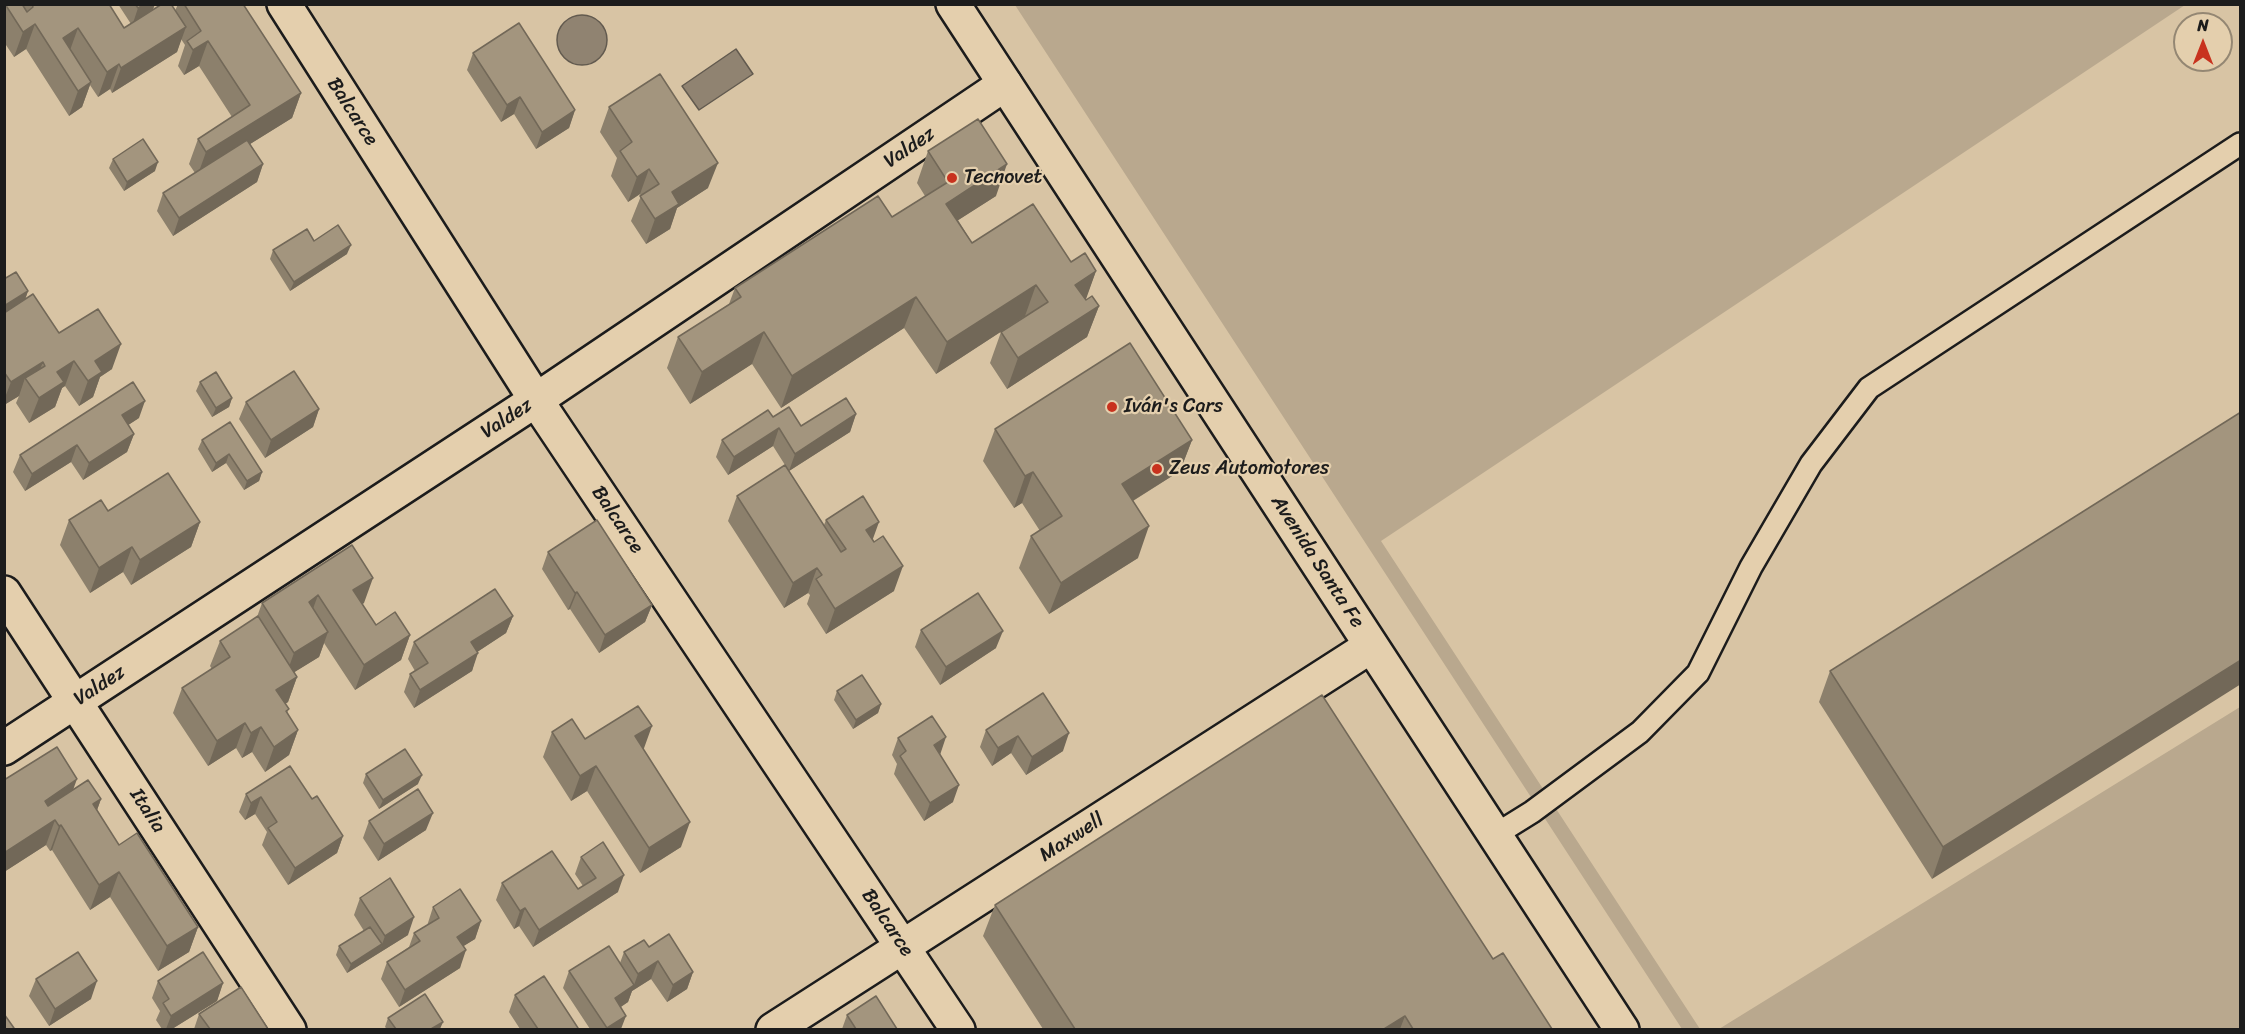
<!DOCTYPE html>
<meta charset="utf-8">
<style>
body{margin:0}
#map{position:relative;width:2245px;height:1034px;overflow:hidden;background:#d8c4a4;font-family:Sriracha,sans-serif}
canvas{display:block}
.frame{position:absolute;inset:0;border:6px solid #1c1c1c;pointer-events:none}
.north{position:absolute;left:2173px;top:12px;width:60px;height:60px;box-sizing:border-box;background:#e4cfad;border:2px solid #948773;border-radius:50%;rotate:0deg;font-size:16px;font-weight:700;line-height:24px;text-align:center;color:#1c1c1c}
.north::after{content:'';display:block;margin:auto;width:21px;height:27px;background:#c8321e;clip-path:polygon(50% 0,100% 100%,50% 72%,0 100%)}
</style>
<div id="map">
<canvas width="2245" height="1034"></canvas>
<div class="frame"></div>
<div class="north">N</div>
</div>
<script>
const context = document.querySelector('canvas').getContext('2d');
context.lineJoin = 'round';
function paint(path, color) { context.fillStyle = color; context.fill(path, 'evenodd'); }
const shape = rows => new Path2D(rows.map(r => 'M' + r).join(''));
function strokePath(path, color, width, dash) { context.strokeStyle = color; context.lineWidth = width; context.lineCap = dash ? 'butt' : 'round'; context.setLineDash(dash || []); context.stroke(path); }
function label(font, color, halo, rows, align = 'center') {
  context.font = font + ' Sriracha,sans-serif'; context.lineWidth = 4.5; context.setLineDash([]); context.textBaseline = 'middle'; context.strokeStyle = halo; context.fillStyle = color; for (const [text, x, y, turn = 0] of rows) {
    context.save(); context.translate(x, y); context.rotate((+turn || 0) * Math.PI / 180); context.textAlign = isNaN(turn) ? turn : align; if (halo) context.strokeText(text, 0, 0); context.fillText(text, 0, 0); context.restore();
  }
}
const green = shape([
 [1015,5,2185,5,1381,541,1700,1029,1682,1029],
 [2240,707,2240,1029,1719,1029]
]);
const water = shape([
 '557 40a25 25 0 1 1 50 0a25 25 0 1 1-50 0Z',
 [736,49,753,74,699,110,682,86,736,49]
]);
const service = shape([
 [1495,835,1532,812,1640,732,1698,673,1751,567,1811,464,1869,388,2240,144]
]);
const minor = shape([
 [284,4,536,400,958,1030],
 [4,593,289,1030],
 [4,748,536,400,1005,84],
 [773,1030,1371,646]
]);
const secondary = shape([
 [953,4,1622,1030]
]);
const wall = shape([
 [4,4,109,4,124,28,131,24,118,4,155,4,152,11,175,11,178,4,243,4,301,93,292,118,250,144,263,164,257,182,173,236,157,211,163,193,195,173,189,164,198,139,232,117,199,66,184,75,178,66,185,45,181,39,177,52,112,93,110,89,98,97,90,85,82,107,69,116,26,49,14,57,4,42],
 [473,53,575,110,569,128,536,149,514,114,501,122,467,70],
 [609,107,708,188,677,208,670,229,646,244,631,221,641,196,640,194,628,202,611,176,617,158,600,132],
 [928,151,996,196,958,220,972,243,1071,262,1096,271,1085,300,1099,306,1087,337,1007,389,990,363,1001,332,1025,316,936,374,904,328,781,408,752,364,690,404,667,368,678,337,729,304,735,288,892,217,925,196,917,183],
 [113,159,155,171,124,191,109,168],
 [314,241,347,254,290,291,270,259,273,250],
 [4,279,28,291,25,300,59,333,112,369,100,377,93,397,79,406,65,386,62,388,55,407,29,423,16,403,19,396,4,405],
 [200,382,232,398,229,407,212,417,196,391],
 [246,402,319,409,313,427,265,458,239,419],
 [2241,412,1932,879,1819,702,1830,671],
 [856,414,850,432,789,471,824,525,826,520,873,539,894,591,826,634,807,604,810,595,808,593,784,608,728,521,737,496,785,465,773,446,728,475,716,457,722,440,773,417,801,426],
 [139,418,128,425,134,434,127,452,83,480,71,462,25,491,13,472,20,455],
 [995,429,1192,440,1180,471,1133,501,1138,558,1049,614,1019,568,1031,536,1040,531,1022,503,1014,508,983,461],
 [202,440,262,472,259,481,244,490,226,463,212,472,198,449],
 [108,511,200,522,191,547,131,585,123,572,90,593,60,545,69,520],
 [352,545,364,603,362,604,376,625,410,635,401,660,355,690,324,643,319,657,294,672,297,677,288,702,285,704,289,709,287,713,298,730,289,755,265,772,252,752,242,758,236,748,208,766,173,713,182,688,212,669,210,666,220,641,257,617,262,603],
 [548,552,652,605,645,622,599,653,570,609,568,610,542,569],
 [513,616,506,633,477,652,472,671,414,708,404,692,410,674,415,671,408,659,414,642],
 [921,630,996,648,940,685,915,647],
 [837,691,881,704,878,713,853,729,834,700],
 [1043,693,1063,751,1026,775,1011,753,992,766,980,747,986,730],
 [552,732,585,739,643,749,681,847,640,873,587,791,571,801,543,757],
 [898,738,940,755,953,802,924,821,894,774,897,764,892,755],
 [366,774,418,784,379,809,363,783],
 [4,780,74,789,101,799,97,810,119,845,198,927,189,952,158,971,110,897,90,910,52,850,50,851,46,845,4,872],
 [246,794,312,799,343,836,337,853,288,885,262,845,267,832,255,814,245,820,239,812],
 [369,821,426,830,378,861,363,838],
 [581,857,618,892,533,947,519,926,514,929,496,900,502,883,578,889,583,886,575,874],
 [360,898,408,935,347,973,336,955,339,946,364,931,354,915],
 [995,905,1493,959,1552,1029,1043,1029,983,936],
 [433,907,481,921,475,939,463,946,460,968,399,1007,381,979,387,962,409,947,414,933,427,926],
 [649,947,693,972,687,989,667,1002,651,979,632,991,628,1002,621,1007,621,1029,590,1029,563,988,569,971,620,963,624,952],
 [36,979,91,999,49,1026,29,996],
 [158,981,223,983,217,1001,172,1029,162,1029,156,1020,160,1011,152,998],
 [515,995,578,1029,520,1029,509,1012],
 [199,1014,268,1029,194,1029],
 [847,1015,897,1029,842,1029],
 [388,1018,440,1029,387,1029,385,1027]
]);
const shadedWall = shape([
 [144,4,155,4,152,12,132,26,138,8],
 [35,24,26,49,14,57,23,32],
 [186,27,177,52,112,93,121,68],
 [78,28,69,53,63,38],
 [208,41,199,66,184,75,193,50],
 [119,64,110,89,98,97,107,72],
 [91,82,82,107,69,116,78,91],
 [301,93,292,118,197,177,206,152],
 [520,97,514,114,501,122,507,105],
 [575,110,569,128,536,149,542,132],
 [158,162,155,171,124,191,127,182],
 [718,163,708,188,677,208,670,229,646,244,655,219,672,192],
 [263,164,257,182,173,236,179,218],
 [1007,164,996,196,935,235,946,204],
 [649,169,640,194,628,202,637,177],
 [351,245,347,254,290,291,294,282],
 [1096,271,1085,302,1075,285],
 [1036,285,1025,316,936,374,947,342],
 [28,291,22,308,4,319,4,306],
 [916,297,904,328,781,408,792,376],
 [1099,306,1087,337,1007,389,1018,358],
 [764,332,752,364,690,404,702,372],
 [121,344,112,369,100,377,93,397,79,406,95,361],
 [74,361,65,386,62,388,55,407,29,423,39,398,57,372],
 [43,362,33,387,25,378,19,396,4,405,4,400,11,382],
 [232,398,229,407,212,417,216,408],
 [145,401,139,418,116,433,122,415],
 [319,409,313,427,265,458,271,440],
 [856,414,850,432,789,471,795,454],
 [779,428,773,446,728,475,734,457],
 [134,434,127,452,83,480,89,463],
 [1192,440,1180,471,1110,515,1122,484],
 [77,445,71,462,25,491,32,474],
 [229,454,226,463,212,472,216,463],
 [262,472,259,481,244,490,247,481],
 [1033,472,1022,503,1014,508,1025,476],
 [200,522,191,547,131,585,140,560],
 [879,522,870,547,866,530],
 [1149,526,1138,558,1049,614,1061,583],
 [132,547,123,572,90,593,99,568],
 [903,566,894,591,826,634,835,609],
 [817,568,808,593,784,608,793,583],
 [373,578,364,603,344,615,353,590],
 [577,592,570,609,568,610,575,593],
 [318,595,309,620,309,602],
 [652,605,645,622,599,653,605,635],
 [513,616,506,633,465,660,471,642],
 [1003,631,996,648,940,685,946,667],
 [328,632,319,657,285,678,294,653],
 [410,635,401,660,355,690,364,665],
 [478,653,472,671,414,708,420,690],
 [2241,660,2241,684,1932,879,1943,847],
 [297,677,288,702,267,716,276,690],
 [881,704,878,713,853,729,856,720],
 [245,723,236,748,208,766,217,741],
 [652,726,643,751,635,736],
 [261,727,252,752,242,758,251,733],
 [298,730,289,755,265,772,274,747],
 [1069,733,1063,751,1026,775,1032,757],
 [1018,736,1011,753,992,766,998,748],
 [946,737,940,755,934,745],
 [596,766,587,791,571,801,580,776],
 [422,775,418,784,379,809,383,800],
 [77,779,68,804,35,826,45,801],
 [959,785,953,802,924,821,930,803],
 [261,797,255,814,245,820,251,803],
 [101,799,92,824,93,804],
 [433,813,426,830,378,861,384,844],
 [55,820,46,845,4,872,4,853],
 [690,822,681,847,640,873,649,848],
 [61,825,52,850,50,851,59,826],
 [343,836,337,853,288,885,295,868],
 [119,872,110,897,90,910,99,885],
 [624,875,618,892,533,947,539,930],
 [525,908,519,926,514,929,520,911],
 [414,917,408,935,379,953,385,936],
 [481,921,475,939,451,954,457,937],
 [198,927,189,952,158,971,167,946],
 [382,944,379,953,347,973,351,964],
 [466,950,460,968,399,1007,405,990],
 [658,961,651,979,632,991,628,1002,608,1015,615,998,634,985,638,974],
 [693,972,687,989,667,1002,673,985],
 [97,981,91,999,49,1026,55,1009],
 [223,983,217,1001,172,1029,166,1029,171,1016],
 [626,1016,621,1029,606,1029,607,1028],
 [1405,1016,1400,1029,1384,1029],
 [443,1022,440,1029,431,1029]
]);
const building = shape([
 [5,4,22,4,27,12,33,7,32,4,109,4,124,28,162,4,171,4,186,27,121,68,119,64,107,72,78,28,63,38,91,82,78,91,35,24,23,32,5,4],
 [135,4,144,4,138,8,135,4],
 [184,4,243,4,301,93,206,152,198,139,250,105,208,41,193,50,187,41,201,31,184,4],
 [519,23,575,110,542,132,520,97,507,105,473,53,519,23],
 [660,74,718,163,672,192,679,204,655,219,640,196,659,184,649,169,637,177,620,151,632,142,609,107,660,74],
 [978,119,1007,164,946,204,972,243,1033,204,1071,262,1085,253,1096,271,1075,285,1086,300,1092,296,1099,306,1018,358,1001,332,1048,302,1036,285,947,342,916,297,792,376,764,332,702,372,678,337,741,297,735,288,878,196,892,217,948,182,928,151,978,119],
 [143,139,158,162,127,182,113,159,143,139],
 [247,140,263,164,179,218,163,193,247,140],
 [338,225,351,245,294,282,273,250,307,229,314,241,338,225],
 [16,272,28,291,4,306,4,279,16,272],
 [33,294,59,333,98,309,121,344,95,361,102,372,88,381,74,361,57,372,64,382,39,398,25,378,45,366,43,362,11,382,4,372,4,313,33,294],
 [1130,343,1192,440,1122,484,1149,526,1061,583,1031,536,1062,516,1033,472,1025,476,995,429,1130,343],
 [294,371,319,409,271,440,246,402,294,371],
 [216,372,232,398,216,408,200,382,216,372],
 [133,382,145,401,122,415,134,434,89,463,77,445,32,474,20,455,133,382],
 [846,398,856,414,795,454,779,428,734,457,722,440,768,410,773,417,789,407,801,426,846,398],
 [2241,412,2241,660,1943,847,1830,671,2241,412],
 [230,422,262,472,247,481,229,454,216,463,202,440,230,422],
 [785,465,841,552,846,549,826,520,863,496,879,522,866,530,874,542,883,536,903,566,835,609,816,579,822,575,817,568,793,583,737,496,785,465],
 [168,473,200,522,140,560,132,547,99,568,69,520,101,500,108,511,168,473],
 [597,520,652,605,605,635,577,592,575,593,548,552,597,520],
 [352,545,373,578,353,590,376,625,395,612,410,635,364,665,318,595,309,602,328,632,294,653,262,603,352,545],
 [495,589,513,616,471,642,478,653,420,690,410,674,428,663,414,642,495,589],
 [978,593,1003,631,946,667,921,630,978,593],
 [258,616,297,677,276,690,289,709,286,711,298,730,274,747,261,727,251,733,245,723,217,741,182,688,230,657,220,641,258,616],
 [862,675,881,704,856,720,837,691,862,675],
 [1043,693,1069,733,1032,757,1018,736,998,748,986,730,1043,693],
 [1322,695,1493,959,1503,953,1552,1029,1413,1029,1405,1016,1384,1029,1075,1029,995,905,1322,695],
 [638,706,652,726,635,736,690,822,649,848,596,766,580,776,552,732,572,719,585,739,638,706],
 [932,716,946,737,934,745,959,785,930,803,900,756,906,751,898,738,932,716],
 [57,747,77,779,45,801,48,806,88,780,101,799,93,804,119,845,137,833,198,927,167,946,119,872,99,885,61,825,59,826,55,820,4,853,4,780,57,747],
 [405,749,422,775,383,800,366,774,405,749],
 [290,766,312,799,317,796,343,836,295,868,268,828,277,822,261,797,251,803,246,794,290,766],
 [418,789,433,813,384,844,369,821,418,789],
 [603,842,624,875,539,930,525,908,520,911,502,883,552,851,578,889,596,878,581,857,603,842],
 [390,878,414,917,385,936,360,898,390,878],
 [460,889,481,921,457,937,466,950,405,990,387,962,420,941,414,933,439,918,433,907,460,889],
 [370,927,382,944,351,964,339,946,370,927],
 [669,934,693,972,673,985,658,961,638,974,624,952,644,940,649,947,669,934],
 [609,946,634,985,615,998,626,1016,607,1028,569,971,609,946],
 [78,952,97,981,55,1009,36,979,78,952],
 [203,952,223,983,171,1016,163,1003,169,999,158,981,203,952],
 [544,976,578,1028,577,1029,538,1029,515,995,544,976],
 [241,987,268,1029,210,1029,199,1014,241,987],
 [425,994,443,1022,431,1029,396,1029,388,1018,425,994],
 [876,996,897,1029,856,1029,847,1015,876,996],
 [4,1014,14,1028,12,1029,4,1029,4,1014]
]);
const markers = [
 [952,178,6,"#c8321e"],
 [1112,407,6,"#c8321e"],
 [1157,469,6,"#c8321e"]
];
const streetNames = [
 ["Balcarce",352,112,57],
 ["Valdez",910,148,-34],
 ["Valdez",507,419,-33],
 ["Balcarce",617,520,56],
 ["Avenida Santa Fe",1317,562,57],
 ["Valdez",100,686,-33],
 ["Italia",147,811,57],
 ["Maxwell",1072,838,-33],
 ["Balcarce",887,923,56]
];
const poiNames = [
 ["Tecnovet",964,178],
 ["Iván's Cars",1124,407],
 ["Zeus Automotores",1169,469]
];
paint(green, '#b9a88e');
paint(water, '#908371');
strokePath(water, '#625a4f', 1.5);
strokePath(service, '#1c1c1c', 26);
strokePath(minor, '#1c1c1c', 38);
strokePath(secondary, '#1c1c1c', 38);
strokePath(service, '#e4cfad', 21);
strokePath(minor, '#e4cfad', 33);
strokePath(secondary, '#e4cfad', 33);
paint(wall, '#8c806c');
paint(shadedWall, '#726858');
paint(building, '#a3957e');
strokePath(building, '#726858', 1.5);
for (const [x, y, r, color] of markers) { const dot = new Path2D(); dot.arc(x, y, r, 0, 2 * Math.PI); context.fillStyle = color; context.fill(dot); strokePath(dot, '#e4cfad', 2); }
label('20px', '#1c1c1c', '#e4cfad', streetNames);
label('20px', '#1c1c1c', '#e4cfad', poiNames, 'left');
</script>
